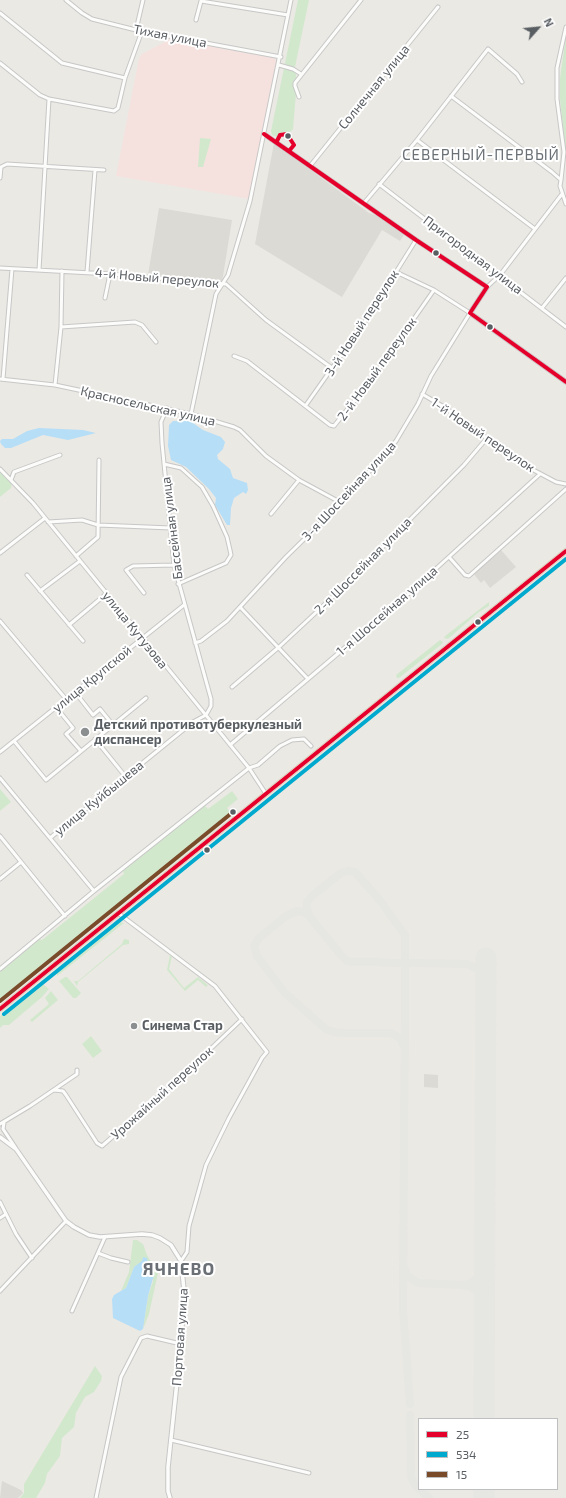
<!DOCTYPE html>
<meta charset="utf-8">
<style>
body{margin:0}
#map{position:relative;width:566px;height:1498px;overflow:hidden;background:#ebe9e4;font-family:"Exo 2",sans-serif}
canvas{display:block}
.legend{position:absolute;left:418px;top:1418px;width:140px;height:72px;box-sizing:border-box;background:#fff;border:1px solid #bdbfc1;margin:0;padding:5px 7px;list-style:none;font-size:12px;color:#595e63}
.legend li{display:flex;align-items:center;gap:8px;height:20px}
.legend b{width:20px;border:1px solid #bdbfc1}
.north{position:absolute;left:518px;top:8px;width:40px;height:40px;-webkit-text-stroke:3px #fff;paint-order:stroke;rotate:63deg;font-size:11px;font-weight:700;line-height:16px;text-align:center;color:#595e63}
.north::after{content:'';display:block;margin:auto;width:14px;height:18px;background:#595e63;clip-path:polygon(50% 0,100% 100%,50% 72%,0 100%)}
</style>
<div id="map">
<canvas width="566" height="1498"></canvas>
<ul class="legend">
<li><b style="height:5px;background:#e4002b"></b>25</li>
<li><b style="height:5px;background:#00a9ce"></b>534</li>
<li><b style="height:5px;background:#7a4b2a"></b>15</li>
</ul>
<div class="north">N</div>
</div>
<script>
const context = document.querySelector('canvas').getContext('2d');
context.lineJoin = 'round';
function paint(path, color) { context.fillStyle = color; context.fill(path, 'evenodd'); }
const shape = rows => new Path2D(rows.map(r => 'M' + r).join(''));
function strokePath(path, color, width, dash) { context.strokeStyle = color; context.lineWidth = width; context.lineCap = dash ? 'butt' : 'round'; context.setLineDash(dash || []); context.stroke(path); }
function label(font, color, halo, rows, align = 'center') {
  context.font = font + ' "Exo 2",sans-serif'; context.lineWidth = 4; context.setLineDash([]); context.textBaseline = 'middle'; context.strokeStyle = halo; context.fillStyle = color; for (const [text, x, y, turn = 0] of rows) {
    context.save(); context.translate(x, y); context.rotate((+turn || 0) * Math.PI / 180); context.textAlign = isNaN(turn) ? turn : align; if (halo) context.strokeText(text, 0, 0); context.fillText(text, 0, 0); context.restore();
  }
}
const industrial = shape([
 [274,143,369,213,379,216,404,235,400,241,382,230,342,297,255,244],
 [159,208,232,220,222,282,148,275],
 [501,550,516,567,490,588,484,580,481,583,473,573],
 [424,1074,438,1075,438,1088,424,1087],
 [2,1481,21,1490,23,1493,18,1498,0,1498]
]);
const medical = shape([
 [170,39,274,58,278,62,250,199,116,176,139,58,142,54]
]);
const green = shape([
 [298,0,309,0,295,67,297,82,293,129,289,133,286,132,280,133,277,137,272,135,271,131],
 [566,36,566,156,560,99,560,78],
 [200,138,211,139,203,167,198,167],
 [0,470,12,482,11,488,0,497],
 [489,602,489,606,479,612,448,639,444,638,445,636],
 [440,640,443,642,442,644,399,678,397,678,396,675],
 [0,789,11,802,0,811],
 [232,791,238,799,227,808,230,812,216,829,163,872,151,877,131,894,129,899,111,914,103,916,86,930,83,936,0,1003,0,971,39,939,42,940,124,874,123,871,204,805,208,809],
 [120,922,124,923,57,976,57,972],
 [124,939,129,940,129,944,123,945,78,982,77,986,74,981,78,981,122,944],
 [170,955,172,956,169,969,184,988,198,977,208,985,206,987,198,980,185,991,167,970],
 [65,977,67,977,81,993,76,998,73,998,59,981],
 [43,984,49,989,42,997,9,1025,3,1025,0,1028,0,1016],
 [51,991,58,1000,32,1022,30,1020,49,1004,45,998],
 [91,1036,102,1051,93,1058,82,1044],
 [133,1240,137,1240,143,1244,147,1255,158,1273,149,1314,143,1329,148,1296,153,1281,147,1260,134,1267,126,1288,121,1291,129,1272],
 [95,1366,102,1376,101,1381,94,1392,85,1397,76,1413,74,1427,62,1438,60,1456,47,1474,45,1483,36,1498,20,1498,24,1493,24,1484]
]);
const water = shape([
 [173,421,190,421,203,430,221,437,225,442,223,449,217,455,218,459,230,469,233,478,247,483,248,490,246,494,243,492,234,498,231,508,230,525,227,525,215,505,216,498,209,489,186,467,171,460,168,446,169,425],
 [39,428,83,430,96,433,68,440,43,435,11,448,5,448,1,444,0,441,2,439,13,439,27,431],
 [143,1257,147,1258,149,1267,154,1275,148,1296,143,1329,140,1331,113,1318,112,1299,114,1295,126,1288,134,1267,142,1261]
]);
const taxiway = shape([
 [309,916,304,912,297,911,286,916,258,939,254,946,257,956,285,993,327,1030,338,1033,391,1033,400,1038,404,1046],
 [404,1267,408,1276,418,1283,463,1285,469,1284,478,1278,485,1264],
 [463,1285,472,1287,479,1293,484,1301,484,1309],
 [410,1404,403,1309,404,1138,405,1020,405,935,378,898,355,872,348,871,341,873,312,896,307,902,307,908,309,916,341,955,347,961,352,962,376,962,391,963,418,963,467,964,479,970,484,976,486,985],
 [410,1415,411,1477,415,1485,429,1498]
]);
const runway = shape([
 [484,1419,486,958],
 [484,1498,484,1489]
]);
const minor = shape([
 [66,0,82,13,92,19,136,30,281,57],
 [201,1,288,15],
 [0,13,62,63,125,78],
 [196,20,201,1],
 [136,30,143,0],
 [0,63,40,95,49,99,114,111,118,108,125,78,142,31],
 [279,65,293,69,301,74],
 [451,96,552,172,561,180,560,186,566,204],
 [299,97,295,86,295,83,361,0],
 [417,140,535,229],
 [310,166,438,7],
 [0,178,1,167,7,164,104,170],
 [561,180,564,152,557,99,557,68,566,27],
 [379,184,566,327],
 [364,203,417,140,488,49,517,74,522,82],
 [0,268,110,274,226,284,266,320,332,368],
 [39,270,49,99],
 [87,272,95,170],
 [487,287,500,275,562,194],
 [105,298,110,274],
 [542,308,566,278],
 [61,327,135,322,142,325,156,342],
 [234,356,247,361,330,425,334,426,371,380,434,290],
 [0,379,55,385,191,414,234,427,240,430,266,456,299,480,336,500,343,501],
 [3,379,12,269],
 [55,385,61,327,62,271],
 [422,394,444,407,524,465,556,482,566,484],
 [306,405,366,320,416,240],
 [191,414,216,294,228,275,250,201,291,0],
 [164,464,181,468,202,487,213,506,227,537,230,550,231,555,226,563,178,584],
 [0,469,33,503,249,768,266,794],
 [11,480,14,472,60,455],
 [271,514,299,480],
 [48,522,82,520,98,525,171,528],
 [0,553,45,518],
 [76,556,98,537,99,460],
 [449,557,465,575,469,576,566,489],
 [27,575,83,641],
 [40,591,80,561],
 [144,593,126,570,133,566,174,565],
 [240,607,308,679],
 [0,621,66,699],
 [69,625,106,594],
 [195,643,201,641,227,621,286,557,343,501,396,441,418,404,431,376,470,313,434,290,396,272],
 [232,687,279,647,339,591,464,465,487,438],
 [75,692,93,715,100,709,113,725],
 [56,707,73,728,66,734,81,751],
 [95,739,125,776],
 [14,741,46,780,146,698],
 [230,745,406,596,540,474],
 [0,752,184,605],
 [0,778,94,891],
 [0,836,65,916],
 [50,838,193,722,206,715,211,706,211,699,174,565,162,443,161,422,167,408],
 [0,879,21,862],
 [118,913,215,986,267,1052,262,1058,229,1118,206,1165,189,1226,187,1252,181,1261],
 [0,969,94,891,249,768,258,765,280,746,292,740,304,739,311,746],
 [54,1090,63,1091,66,1095,97,1143,102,1146,180,1078,242,1019],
 [4,1123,3,1129,15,1147],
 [0,1124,30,1106,77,1074,77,1070],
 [0,1202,16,1234,32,1258],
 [0,1218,6,1214],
 [98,1253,111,1258,128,1262],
 [0,1291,66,1221],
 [72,1311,105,1237],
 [171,1440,309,1473],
 [96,1498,121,1377,141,1338,147,1336,181,1344]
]);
const tertiary = shape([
 [264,134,416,240,487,287,470,313,566,382],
 [0,1137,16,1149,66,1221,74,1227,89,1235,100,1237,142,1234,152,1235,160,1238,171,1245,181,1261,184,1290,181,1344,168,1467,168,1491,170,1498]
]);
const primary = shape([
 [0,1009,566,551]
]);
const bus1 = shape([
 [264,134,416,240,487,287,470,313,566,382],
 [277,141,280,135,287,134,294,145,289,151],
 [0,1009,566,551]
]);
const bus2 = shape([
 [4,1014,566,559]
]);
const bus3 = shape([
 [0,1001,233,812]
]);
const markers = [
 [288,136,3.5,"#595e63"],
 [436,253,3.5,"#595e63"],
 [490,327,3.5,"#595e63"],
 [478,622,3.5,"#595e63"],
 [85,732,5,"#8c8f90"],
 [233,812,3.5,"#595e63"],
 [207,850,3.5,"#595e63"],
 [134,1026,4,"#8c8f90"]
];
const streetNames = [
 ["Тихая улица",170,36,11],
 ["Солнечная улица",374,87,-51],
 ["Пригородная улица",473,255,37],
 ["4-й Новый переулок",157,278,5],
 ["3-й Новый переулок",362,323,-57],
 ["2-й Новый переулок",377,369,-54],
 ["Красносельская улица",148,406,13],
 ["1-й Новый переулок",483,435,34],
 ["3-я Шоссейная улица",349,491,-47],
 ["Бассейная улица",172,528,-97],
 ["2-я Шоссейная улица",363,566,-45],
 ["1-я Шоссейная улица",387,611,-41],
 ["улица Кутузова",135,630,51],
 ["улица Крупской",92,679,-39],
 ["улица Куйбышева",99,798,-39],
 ["Урожайный переулок",162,1093,-42],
 ["Портовая улица",180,1337,-86]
];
const poiNames = [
 ["Детский противотуберкулезный",94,725],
 ["диспансер",94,740],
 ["Синема Стар",142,1026]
];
const quarterNames = [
 ["СЕВЕРНЫЙ-ПЕРВЫЙ",481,155]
];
const districtNames = [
 ["ЯЧНЕВО",179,1269]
];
paint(industrial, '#dcdad5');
paint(medical, '#f5e2df');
paint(green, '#d2e8cd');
paint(water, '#b6def7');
strokePath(taxiway, '#e6e6e2', 8);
strokePath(runway, '#e6e6e2', 21);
strokePath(minor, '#c7c7c7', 5);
strokePath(tertiary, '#c7c7c7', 5.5);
strokePath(primary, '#d4c9b0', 6);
strokePath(minor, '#fcfcfb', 3);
strokePath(tertiary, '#fcfcfb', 3.5);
strokePath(primary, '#f2efe7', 4.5);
strokePath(bus1, '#e4002b', 4);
strokePath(bus2, '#00a9ce', 4);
strokePath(bus3, '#7a4b2a', 4);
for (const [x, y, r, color] of markers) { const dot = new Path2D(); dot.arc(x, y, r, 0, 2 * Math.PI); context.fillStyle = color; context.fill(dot); strokePath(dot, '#fff', 1.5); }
label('13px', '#595e63', '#fff', streetNames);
label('bold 13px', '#595e63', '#fff', poiNames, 'left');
context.letterSpacing = '1px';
label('15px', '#6a7075', '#fff', quarterNames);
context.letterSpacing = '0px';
context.letterSpacing = '1px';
label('bold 17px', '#6a7075', '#fff', districtNames);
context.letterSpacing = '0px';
</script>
